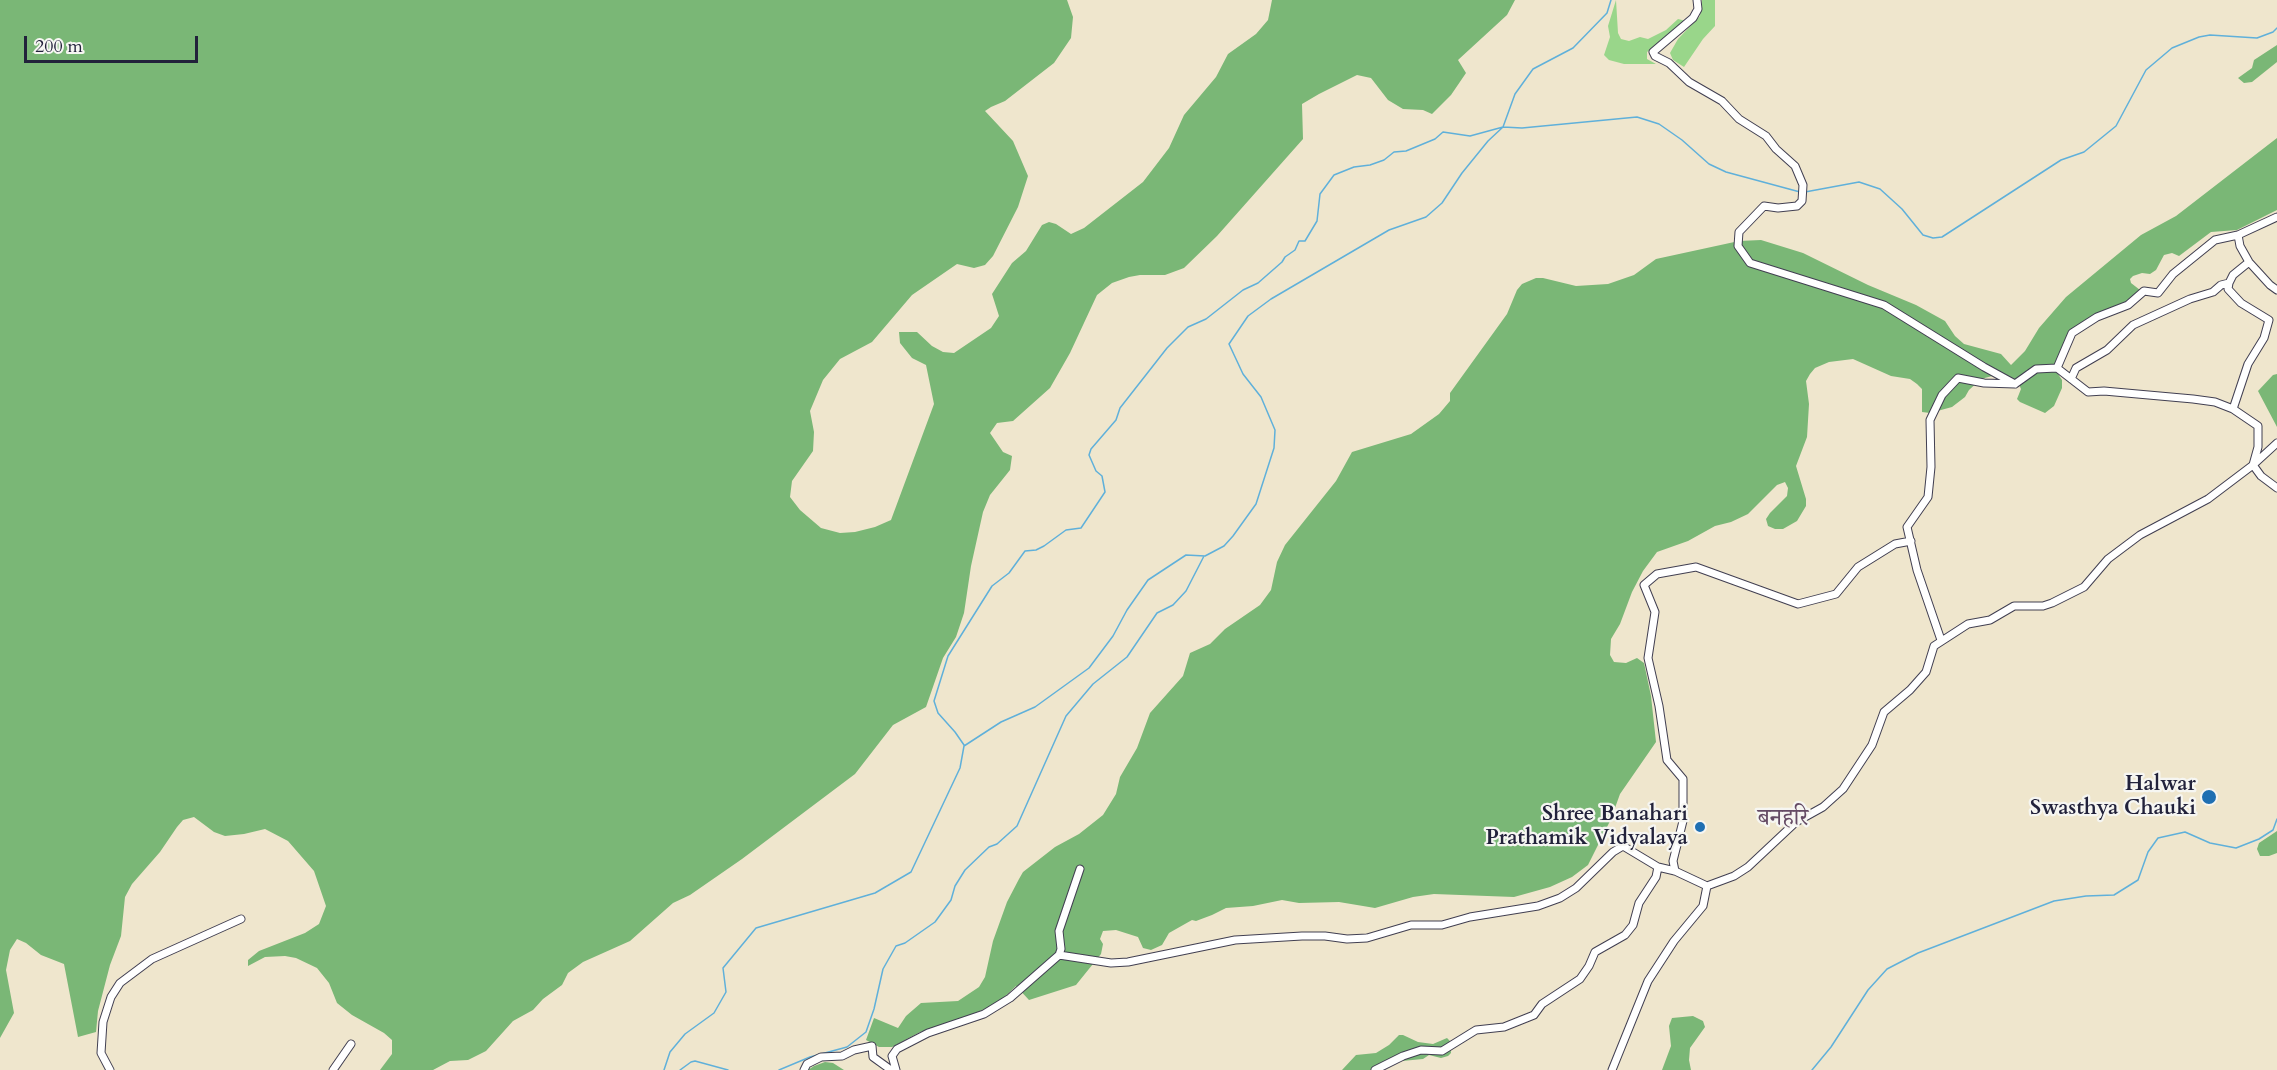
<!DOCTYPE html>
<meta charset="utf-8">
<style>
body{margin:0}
#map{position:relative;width:2277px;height:1070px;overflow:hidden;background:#efe6cd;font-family:Cardo,serif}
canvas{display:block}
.scale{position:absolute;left:24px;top:36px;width:174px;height:27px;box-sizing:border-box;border:3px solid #22223b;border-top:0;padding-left:8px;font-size:18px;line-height:21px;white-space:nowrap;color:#22223b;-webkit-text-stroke:4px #f6f6f2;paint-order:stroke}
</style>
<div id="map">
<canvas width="2277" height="1070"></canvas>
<div class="scale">200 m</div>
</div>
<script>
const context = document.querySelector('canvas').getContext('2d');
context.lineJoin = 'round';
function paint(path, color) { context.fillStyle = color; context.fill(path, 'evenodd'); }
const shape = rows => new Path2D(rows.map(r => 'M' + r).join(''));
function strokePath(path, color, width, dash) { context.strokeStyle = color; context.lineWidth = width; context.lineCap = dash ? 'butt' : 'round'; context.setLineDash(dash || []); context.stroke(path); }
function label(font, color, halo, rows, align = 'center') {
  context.font = font + ' Cardo,"Noto Serif Devanagari",serif'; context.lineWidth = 4.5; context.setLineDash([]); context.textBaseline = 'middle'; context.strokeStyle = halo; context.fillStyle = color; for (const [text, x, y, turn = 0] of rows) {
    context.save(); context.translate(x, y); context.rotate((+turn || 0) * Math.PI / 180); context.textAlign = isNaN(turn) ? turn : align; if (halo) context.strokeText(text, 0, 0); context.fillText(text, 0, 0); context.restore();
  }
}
const green = shape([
 [1616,0,1618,33,1621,39,1629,41,1640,37,1648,39,1666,30,1678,19,1686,21,1647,52,1647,59,1656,64,1624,64,1609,60,1604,55,1610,37,1608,26],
 [1702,0,1715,0,1715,26,1703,39,1684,67,1673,60,1670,53,1678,39,1700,16]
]);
const forest = shape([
 [0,0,1067,0,1073,17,1071,38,1054,63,1005,101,991,107,985,111,1013,141,1028,176,1018,207,993,256,985,265,974,268,957,264,912,295,872,342,840,359,823,380,810,411,814,432,813,451,792,481,790,497,800,510,821,528,840,533,855,532,875,527,891,520,934,404,926,365,912,358,900,343,899,332,917,332,932,346,943,352,954,353,991,328,999,316,992,294,1012,263,1026,251,1042,225,1049,222,1056,224,1071,234,1084,228,1143,182,1169,148,1184,115,1216,77,1228,54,1256,34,1268,20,1272,0,1515,0,1507,15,1458,60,1466,73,1451,95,1432,114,1423,110,1403,109,1388,100,1371,78,1357,75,1319,94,1302,104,1303,139,1217,236,1184,268,1165,275,1140,275,1129,277,1112,283,1097,295,1070,353,1050,388,1013,421,997,423,990,433,1003,452,1012,456,1010,470,990,495,983,512,971,566,964,613,956,637,943,658,926,707,893,725,855,774,742,859,690,895,673,903,630,941,583,962,568,973,562,985,543,999,533,1010,513,1021,486,1051,468,1060,450,1061,433,1070,380,1070,392,1054,392,1040,384,1033,352,1015,337,1003,329,983,317,968,296,958,285,956,265,957,248,966,248,960,259,951,305,933,319,924,326,906,314,871,288,841,265,829,244,834,225,836,214,832,194,817,183,820,177,827,160,852,132,884,125,897,121,936,110,965,98,1011,96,1032,78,1037,64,964,41,955,26,943,17,939,10,950,6,970,14,1013,0,1038],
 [2277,45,2277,62,2252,82,2244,83,2238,78,2252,68,2254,60],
 [2277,138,2277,210,2237,230,2211,232,2179,256,2172,253,2164,255,2156,270,2150,274,2142,273,2133,276,2130,279,2131,283,2140,290,2126,303,2071,333,2056,371,2062,380,2062,388,2054,406,2045,413,2020,402,2017,399,2021,389,2018,382,1996,375,1981,379,1969,390,1965,397,1952,407,1930,413,1922,412,1922,389,1917,384,1910,379,1891,376,1853,359,1829,362,1815,368,1810,374,1806,381,1809,404,1807,437,1796,466,1806,499,1806,506,1797,521,1783,529,1775,529,1768,526,1766,519,1770,513,1787,496,1788,488,1785,482,1777,485,1748,514,1731,522,1715,526,1688,541,1657,552,1643,571,1632,592,1620,624,1611,639,1610,655,1614,662,1626,663,1637,658,1644,663,1651,696,1656,742,1620,794,1611,819,1588,865,1572,877,1550,887,1514,897,1434,894,1413,897,1375,908,1339,902,1299,903,1282,900,1253,906,1226,908,1212,915,1196,921,1192,920,1169,933,1162,945,1151,950,1143,948,1138,937,1116,930,1103,931,1100,939,1103,944,1101,954,1076,985,1029,1000,1016,986,997,1004,951,1023,920,1032,892,1047,879,1047,866,1040,874,1018,898,1028,906,1016,921,1003,958,1001,979,987,985,977,993,941,1007,902,1019,879,1023,872,1055,847,1079,834,1103,815,1116,794,1120,777,1137,748,1150,713,1183,676,1190,653,1210,644,1225,629,1260,605,1271,590,1277,562,1285,545,1336,481,1352,452,1411,434,1439,414,1450,401,1450,393,1507,314,1517,290,1522,284,1536,278,1543,278,1576,286,1608,284,1634,275,1656,259,1739,241,1761,240,1803,253,1868,285,1916,305,1945,321,1955,336,1964,344,2001,354,2011,365,2025,351,2039,328,2066,297,2141,235,2176,216],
 [2277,374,2277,427,2258,391,2273,375],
 [2277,831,2277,853,2269,856,2260,856,2257,849,2259,843],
 [1693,1016,1703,1021,1705,1027,1690,1048,1689,1060,1691,1070,1662,1070,1671,1046,1669,1026,1672,1018],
 [1399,1035,1403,1035,1418,1042,1433,1044,1447,1038,1450,1041,1451,1053,1448,1056,1441,1058,1429,1055,1423,1059,1402,1061,1397,1057,1373,1070,1342,1070,1356,1055,1376,1053,1389,1045],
 [825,1062,833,1063,844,1070,808,1070,814,1066]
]);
const stream = shape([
 [1805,192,1859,182,1880,189,1902,209,1923,235,1933,238,1942,237,2061,160,2084,152,2116,126,2146,70,2172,48,2199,37,2210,35,2257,38,2273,32,2277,28],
 [964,745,955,732,938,713,934,701,948,656,992,586,1009,573,1025,551,1036,550,1044,546,1066,530,1081,528,1105,492,1102,476,1096,471,1089,455,1091,449,1116,420,1120,408,1167,348,1188,327,1206,319,1243,290,1258,283,1282,262,1285,257,1295,250,1299,241,1305,241,1317,221,1320,194,1334,175,1354,167,1370,165,1384,160,1394,152,1406,151,1435,139,1443,132,1470,136,1503,127,1515,94,1533,69,1573,48,1607,13,1611,0],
 [664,1070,670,1052,685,1034,714,1013,726,992,723,968,756,928,875,893,911,872,960,768,964,746,1001,722,1035,707,1089,668,1113,636,1127,610,1148,580,1186,555,1205,556,1224,546,1233,536,1256,504,1274,448,1275,430,1261,397,1243,374,1229,344,1248,316,1271,299,1389,230,1426,217,1442,203,1462,173,1488,141,1503,127,1522,128,1637,117,1659,124,1682,140,1709,164,1726,172,1800,192],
 [680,1070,691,1062,695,1061,728,1070],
 [779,1070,810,1057,847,1047,866,1032,874,1009,883,969,896,946,905,943,935,922,951,900,955,886,965,870,989,847,997,844,1017,826,1066,716,1093,684,1127,657,1157,613,1173,605,1186,591,1204,556],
 [1812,1070,1831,1047,1868,990,1887,969,1918,953,2054,901,2086,896,2114,895,2138,880,2148,852,2158,838,2185,832,2210,843,2236,848,2259,839,2273,830,2277,819]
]);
const street = shape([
 [1697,0,1698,9,1693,18,1653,52,1655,56,1669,63,1689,82,1722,101,1739,119,1766,136,1776,149,1795,166,1803,185,1802,201,1797,206,1778,208,1764,206,1739,232,1738,246,1750,263,1884,305,1984,367,2015,384],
 [2238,235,2240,246,2249,262,2270,285,2277,290],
 [2229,283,2228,289,2241,303,2269,320,2264,338,2248,364,2233,409],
 [2057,368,2088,392,2104,391,2193,399,2215,402,2233,409,2258,426,2258,447,2253,465,2261,476,2277,488],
 [2071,379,2076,368,2107,350,2133,325,2190,299,2213,292,2221,285,2229,283,2233,275,2249,262],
 [1941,640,1917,570,1907,527,1928,497,1931,467,1930,420,1942,395,1958,378,1984,383,2015,384,2036,369,2057,368,2072,333,2097,317,2128,305,2144,291,2158,293,2173,274,2215,240,2238,235,2277,217],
 [1675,871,1673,861,1683,821,1683,779,1667,760,1659,706,1648,658,1655,612,1644,585,1657,574,1696,567,1798,604,1836,594,1858,567,1895,544,1911,541],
 [1059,955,1111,963,1128,962,1235,940,1302,936,1325,936,1347,939,1367,938,1411,925,1442,925,1470,917,1538,906,1560,898,1576,888,1613,852,1623,846,1658,867,1675,871,1707,886],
 [110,1070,101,1053,103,1022,111,997,120,983,152,959,241,919],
 [333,1070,351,1044],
 [804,1070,807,1064,821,1057,842,1056,854,1050,872,1046,873,1057,891,1070],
 [896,1070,892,1056,897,1049,928,1033,984,1014,1010,998,1059,955,1061,949,1059,931,1080,869],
 [1375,1070,1403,1056,1421,1050,1442,1051,1476,1030,1504,1027,1534,1015,1542,1004,1580,979,1589,966,1595,952,1625,935,1633,925,1639,903,1656,877,1658,867],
 [1612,1070,1648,981,1674,941,1703,906,1707,886,1734,876,1748,867,1796,822,1823,807,1843,789,1872,745,1884,712,1910,690,1926,672,1934,646,1968,624,1990,620,2014,606,2043,606,2052,603,2084,587,2108,559,2140,535,2208,499,2253,465,2277,443]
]);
const markers = [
 [2209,797,8,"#1f6fb2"],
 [1700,827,6,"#1f6fb2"]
];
const poiNames = [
 ["Halwar",2196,785],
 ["Swasthya Chauki",2196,809],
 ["Shree Banahari",1688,815],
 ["Prathamik Vidyalaya",1688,839]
];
const quarterNames = [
 ["बनहरि",1783,819]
];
paint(green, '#99d68a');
paint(forest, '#7ab776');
strokePath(stream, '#5fb0da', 1.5);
strokePath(street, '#413f51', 9);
strokePath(street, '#fff', 7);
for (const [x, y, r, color] of markers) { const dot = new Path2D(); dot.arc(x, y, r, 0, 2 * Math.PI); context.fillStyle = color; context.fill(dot); strokePath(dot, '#f6f6f2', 2); }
label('bold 21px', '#22223b', '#f6f6f2', poiNames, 'right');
label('24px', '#654b65', '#f6f6f2', quarterNames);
</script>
